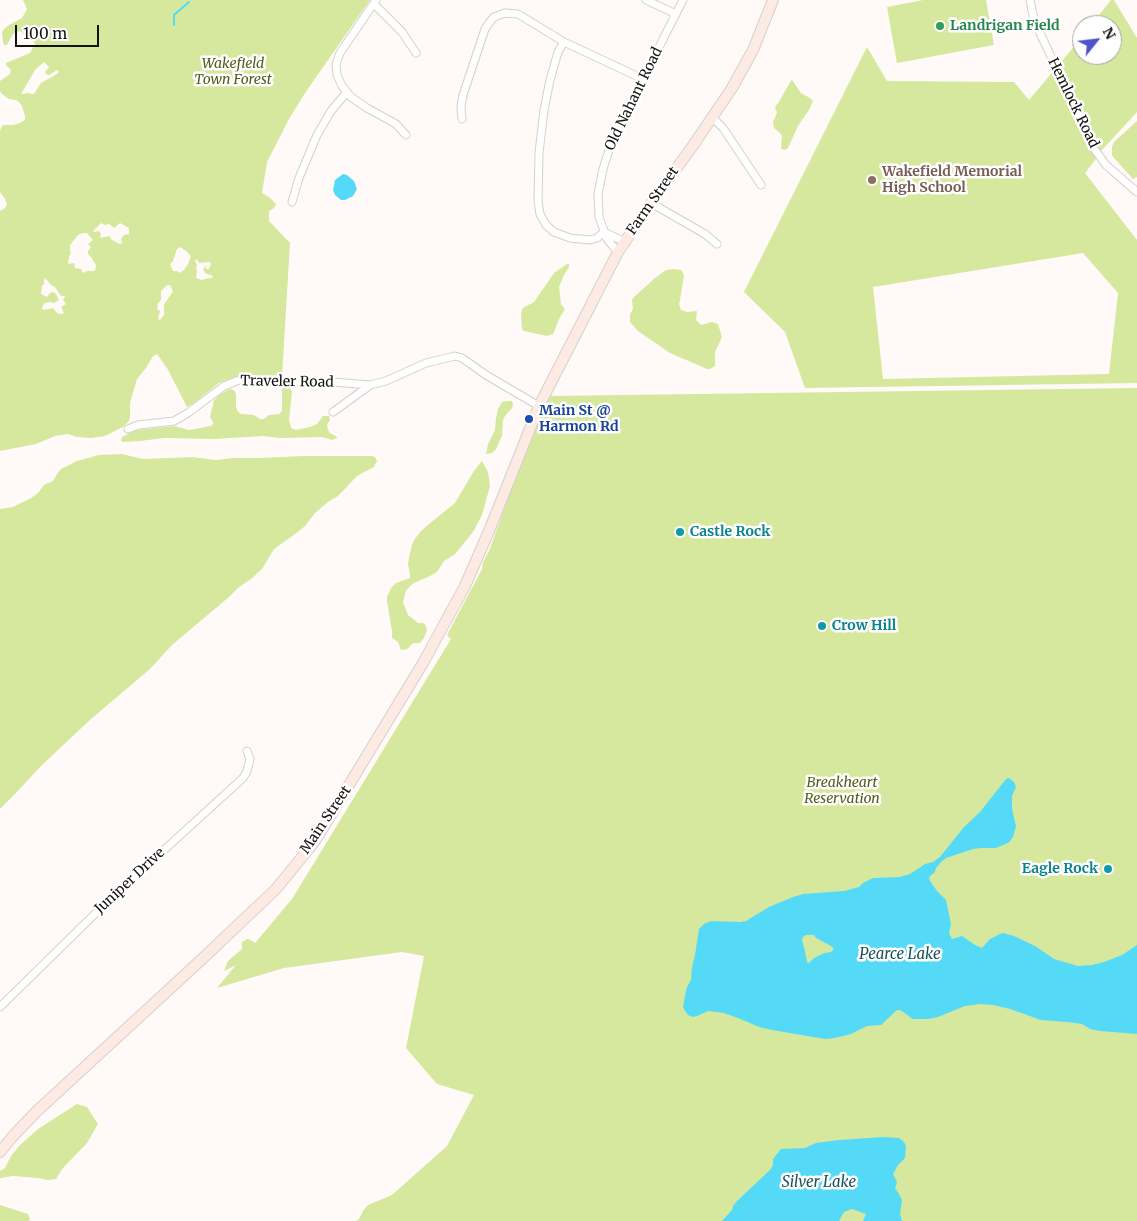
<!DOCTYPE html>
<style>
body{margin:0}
#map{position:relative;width:1137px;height:1221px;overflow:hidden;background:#fffaf7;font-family:Merriweather,serif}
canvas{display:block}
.north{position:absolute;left:1072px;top:15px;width:50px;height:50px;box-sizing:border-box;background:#fff;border:1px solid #a1a0a0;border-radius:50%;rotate:61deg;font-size:14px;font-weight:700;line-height:20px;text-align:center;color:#141211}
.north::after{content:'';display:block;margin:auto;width:18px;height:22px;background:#4e55cb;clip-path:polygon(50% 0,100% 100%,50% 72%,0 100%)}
.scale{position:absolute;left:15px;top:25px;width:84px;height:22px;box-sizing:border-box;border:2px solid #141211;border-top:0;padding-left:6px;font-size:15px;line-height:18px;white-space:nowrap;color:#141211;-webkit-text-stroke:4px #fff;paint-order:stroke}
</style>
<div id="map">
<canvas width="1137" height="1221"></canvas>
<div class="north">N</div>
<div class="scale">100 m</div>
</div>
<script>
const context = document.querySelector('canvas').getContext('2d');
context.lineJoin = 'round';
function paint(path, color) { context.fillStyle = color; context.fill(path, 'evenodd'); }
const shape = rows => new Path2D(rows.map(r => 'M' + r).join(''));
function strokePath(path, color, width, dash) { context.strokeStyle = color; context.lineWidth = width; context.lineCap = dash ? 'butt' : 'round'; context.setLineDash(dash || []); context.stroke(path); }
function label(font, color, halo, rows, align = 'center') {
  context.font = font + ' Merriweather,serif'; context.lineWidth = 5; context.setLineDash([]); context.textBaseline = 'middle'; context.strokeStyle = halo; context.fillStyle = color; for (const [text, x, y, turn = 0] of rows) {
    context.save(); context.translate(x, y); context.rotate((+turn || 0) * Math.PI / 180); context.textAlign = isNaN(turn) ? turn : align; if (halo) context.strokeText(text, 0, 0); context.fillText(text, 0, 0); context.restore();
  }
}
const green = shape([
 [23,0,370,0,305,93,289,119,267,162,262,193,269,197,276,204,274,208,269,211,269,221,290,243,282,377,247,375,229,379,219,383,194,403,187,407,167,368,157,354,153,356,146,368,137,379,130,403,130,415,129,421,123,427,105,436,91,438,77,437,68,434,55,436,36,444,0,451,0,211,5,208,7,204,5,199,0,192,0,132,1,128,3,125,13,125,20,123,25,120,25,116,22,106,19,102,16,100,9,99,2,94,0,91,0,81,10,74,11,70,6,65,6,63,30,53,35,44,33,39,29,35,19,31,13,34,8,43,7,45,4,45,3,42,2,33,3,30,9,25,22,18,27,9],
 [44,62,49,67,45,72,46,74,49,75,57,70,59,72,57,74,41,83,34,94,31,94,29,93,21,94,35,70],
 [101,223,105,225,109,224,114,228,120,223,129,228,129,234,124,235,121,239,122,243,119,244,111,239,110,236,100,238,101,234,99,231,94,232,93,231],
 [83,233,87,233,93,240,88,244,91,247,88,251,88,254,91,257,96,265,95,271,87,271,83,273,81,269,75,268,74,263,68,264,69,256,71,253,70,249,70,245,78,235],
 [180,247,186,251,191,256,188,264,184,270,179,273,177,271,173,271,170,264,173,261,177,249],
 [197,259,199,263,210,262,211,264,209,269,206,269,206,266,203,269,205,273,213,276,212,278,204,279,202,280,196,278,197,271,196,269,197,265,195,261],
 [45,278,51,285,55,287,61,296,65,296,63,300,66,304,61,307,64,313,62,314,58,314,53,308,44,310,42,309,43,305,45,303,50,302,54,303,59,300,56,294,53,292,50,293,47,297,41,294,42,286,44,284,44,280],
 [167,285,170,285,173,291,164,305,164,315,160,320,158,319,160,311,157,309,158,303,161,300,161,291],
 [923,0,986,0,994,45,897,63,887,7],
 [1111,0,1114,0,1137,38,1137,112,1102,150,1093,163,1085,173,1137,240,1137,383,805,388,785,332,744,292,867,47,887,81,1014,82,1029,100,1082,37,1082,55,1112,55,1112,25,1091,25],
 [1083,253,1118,293,1109,374,883,379,873,287],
 [792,80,801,93,810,98,813,101,809,110,798,126,788,148,785,150,781,149,782,136,780,133,774,128,773,122,777,113,775,107,779,102,790,82],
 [1137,121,1137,177,1133,179,1114,158,1112,155,1112,147,1114,142],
 [567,264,569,264,569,267,564,275,559,287,561,304,565,309,559,319,554,332,553,334,547,336,524,331,522,329,521,313,523,308,534,302,554,273],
 [674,269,681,270,684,275,680,300,679,304,681,310,687,312,697,311,696,320,701,325,712,322,718,324,722,337,715,352,715,366,710,369,707,369,670,353,638,331,630,322,630,314,633,309,632,300,634,297,655,278,666,270],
 [287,385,290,387,292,392,289,420,291,428,296,430,310,427,317,424,323,416,329,416,330,420,327,425,328,430,330,433,337,437,337,438,332,440,322,437,280,438,263,436,214,439,164,438,140,441,123,442,121,441,122,437,136,430,174,426,189,430,211,426,213,424,213,422,210,417,214,400,220,394,230,389,234,390,236,394,236,407,238,412,241,414,254,415,260,419,264,419,269,415,279,414,282,411,282,390,284,387],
 [1137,388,1137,1221,356,1221,359,1219,363,1211,368,1205,392,1195,447,1146,474,1095,437,1084,406,1048,424,956,402,952,284,968,217,988,236,965,224,971,228,961,242,949,242,942,247,939,249,939,255,943,292,899,451,639,447,635,482,569,483,562,489,551,519,468,536,425,550,396],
 [507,401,512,401,513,405,512,408,505,416,503,420,502,436,496,449,492,453,486,454,488,444,495,430,496,418,498,409,502,402],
 [122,454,143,459,192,457,216,460,233,458,260,458,304,456,372,456,375,457,377,461,374,467,357,476,338,496,328,502,315,513,305,526,295,534,274,549,262,569,251,579,239,587,229,597,172,645,150,669,91,719,41,766,16,793,0,809,0,509,13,507,31,498,38,493,44,485,53,481,57,474,61,469,77,461,99,455],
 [482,461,488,472,490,486,482,515,473,532,468,538,455,554,444,561,437,572,428,577,414,583,410,586,406,591,403,602,408,615,418,623,423,623,425,624,427,630,424,638,420,643,414,643,412,644,407,649,401,650,398,642,392,638,392,631,387,601,387,597,391,588,396,583,410,578,410,575,408,564,409,557,412,545,414,540,421,531,429,524,455,503,474,471],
 [77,1104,87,1107,98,1124,87,1143,63,1168,56,1179,48,1180,38,1178,13,1176,0,1178,0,1171,5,1168,11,1156,19,1146,38,1129],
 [0,1205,28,1214,30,1219,29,1221,0,1221]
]);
const water = shape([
 [343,174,347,175,354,181,357,189,353,196,345,200,341,200,335,195,333,190,335,180],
 [1009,778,1014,782,1016,787,1012,796,1012,809,1016,826,1013,837,1010,841,1008,843,996,848,981,848,973,849,946,858,941,862,936,868,935,872,929,877,930,881,937,891,946,900,951,924,949,933,952,939,962,936,975,945,982,948,990,939,1000,934,1003,933,1014,936,1035,946,1054,959,1078,966,1092,965,1104,962,1122,955,1137,945,1137,1034,1100,1031,1090,1029,1082,1024,1067,1022,1041,1020,1010,1009,993,1005,980,1004,965,1006,938,1017,928,1019,913,1019,900,1010,897,1010,881,1025,867,1026,851,1034,835,1038,825,1039,772,1030,759,1027,738,1018,724,1013,708,1011,697,1016,693,1017,688,1015,685,1011,683,1007,684,1001,687,987,691,980,692,967,695,955,699,929,704,924,711,921,740,922,746,921,769,907,793,897,803,894,844,891,859,887,863,883,873,878,900,877,910,874,925,864,933,862,940,857,964,827,980,812,1006,779],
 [806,935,814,935,816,938,831,946,834,949,831,952,824,953,814,958,809,963,807,962,805,951,802,940,803,937],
 [883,1137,899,1138,904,1142,906,1146,905,1158,898,1165,893,1174,897,1182,895,1188,900,1196,902,1200,900,1214,902,1221,863,1221,866,1214,852,1209,844,1212,839,1221,722,1221,732,1210,733,1206,737,1201,770,1170,773,1165,773,1159,781,1149,805,1148,816,1143,839,1140]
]);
const stream = shape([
 [174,25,174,15,189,2]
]);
const street = shape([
 [376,0,340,53,336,64,337,75,342,86,351,97,367,108,396,124,406,135],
 [646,0,676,14],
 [1030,0,1033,15,1039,31,1095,150,1106,165,1137,192],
 [374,4,402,32,416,53],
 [712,117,723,128,761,185],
 [462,119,461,107,463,95,485,29,489,23,494,17,505,13,518,14,564,42],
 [292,202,299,178,317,135,331,111,347,92],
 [651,203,705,234,717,244],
 [604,232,597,238,590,240,570,238,554,232,546,225,540,214,538,201,539,153,544,110,550,80,558,52,564,42,643,79],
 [604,232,625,242],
 [618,252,607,239,599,217,598,194,603,169,609,150,620,124,683,0],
 [333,412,369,386],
 [128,429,138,425,174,421,188,413,224,386,239,380,252,379,297,382,333,382,370,385,386,381,426,363,455,356,462,358,486,375,539,406],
 [0,1007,107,902,243,778,247,771,250,759,247,751]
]);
const secondary = shape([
 [0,1152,13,1136,36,1112,201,960,276,889,315,841,423,663,465,586,489,531,539,406,618,252,651,203,692,147,732,88,753,50,773,0]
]);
const markers = [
 [940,26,5,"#2e9e5b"],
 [872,180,5,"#8d6e63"],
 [529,419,5,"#1a4fb4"],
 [680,532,5,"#0f9aa8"],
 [822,626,5,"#0f9aa8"],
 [1108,869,5,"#0f9aa8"]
];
const leisureNames = [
 ["Landrigan Field",950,26]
];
const parkNames = [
 ["Wakefield",233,64],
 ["Town Forest",233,80],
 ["Breakheart",842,783],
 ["Reservation",842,799]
];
const streetNames = [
 ["Old Nahant Road",634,99,-64],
 ["Hemlock Road",1073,103,64],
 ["Farm Street",653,201,-55],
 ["Traveler Road",287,382,1],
 ["Main Street",326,820,-56],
 ["Juniper Drive",130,881,-43]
];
const educationNames = [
 ["Wakefield Memorial",882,172],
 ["High School",882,188]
];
const transitNames = [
 ["Main St @",539,411],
 ["Harmon Rd",539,427]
];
const cultureNames = [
 ["Castle Rock",690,532],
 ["Crow Hill",832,626],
 ["Eagle Rock",1098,869,"right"]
];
const waterNames = [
 ["Pearce Lake",900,955],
 ["Silver Lake",819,1183]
];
paint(green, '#d6e89e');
paint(water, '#54daf7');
strokePath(stream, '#54daf7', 2);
strokePath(street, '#d4d0cd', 9);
strokePath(secondary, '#d4d0cd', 12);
strokePath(street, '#fff', 7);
strokePath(secondary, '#fdebe3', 10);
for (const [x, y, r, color] of markers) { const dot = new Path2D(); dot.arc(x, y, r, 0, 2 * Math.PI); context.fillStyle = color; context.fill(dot); strokePath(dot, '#fff', 2); }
label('bold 14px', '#27864d', '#fff', leisureNames, 'left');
label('italic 14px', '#515d1b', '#fff', parkNames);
label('14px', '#141211', '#fff', streetNames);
label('bold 14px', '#785e54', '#fff', educationNames, 'left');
label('bold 14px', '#164399', '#fff', transitNames, 'left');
label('bold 14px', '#0d838f', '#fff', cultureNames, 'left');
label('italic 15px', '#19525e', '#fff', waterNames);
</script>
